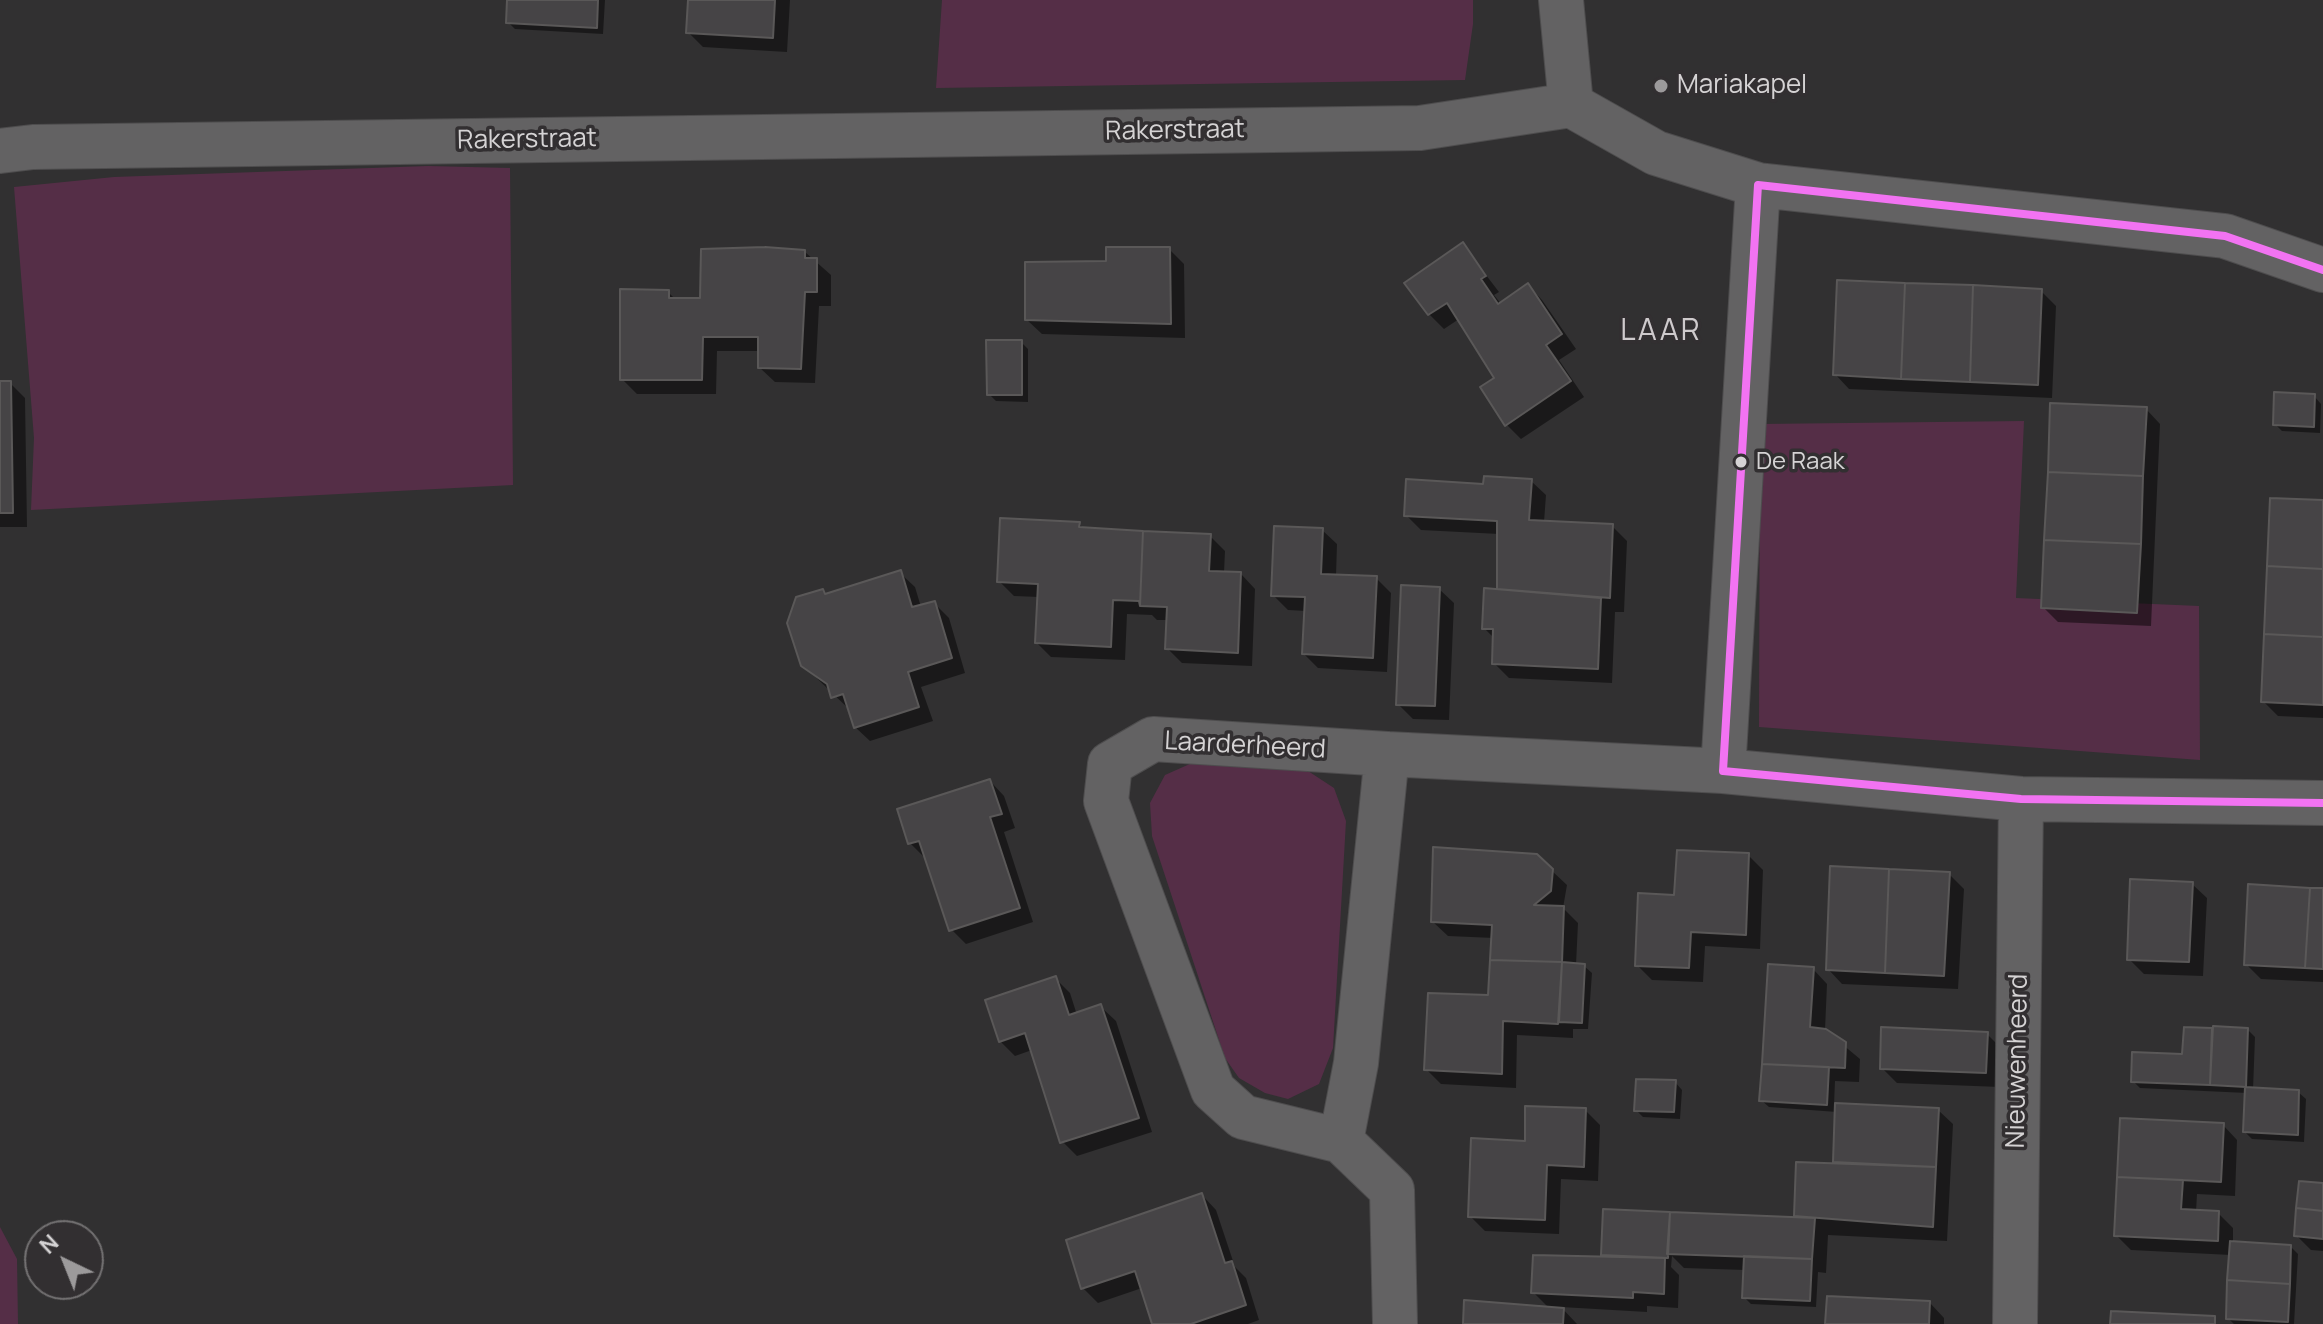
<!DOCTYPE html>
<style>
body{margin:0}
#map{position:relative;width:2323px;height:1324px;overflow:hidden;background:#313031;font-family:Manrope,sans-serif}
canvas{display:block}
.north{position:absolute;left:24px;top:1220px;width:80px;height:80px;box-sizing:border-box;background:#322f31;border:2px solid #737172;border-radius:50%;rotate:317deg;font-size:22px;font-weight:700;line-height:32px;text-align:center;color:#d5d3d4}
.north::after{content:'';display:block;margin:auto;width:28px;height:36px;background:#9c9a9b;clip-path:polygon(50% 0,100% 100%,50% 72%,0 100%)}
</style>
<div id="map">
<canvas width="2323" height="1324"></canvas>
<div class="north">N</div>
</div>
<script>
const context = document.querySelector('canvas').getContext('2d');
context.lineJoin = 'round';
function paint(path, color) { context.fillStyle = color; context.fill(path, 'evenodd'); }
const shape = rows => new Path2D(rows.map(r => 'M' + r).join(''));
function strokePath(path, color, width, dash) { context.strokeStyle = color; context.lineWidth = width; context.lineCap = dash ? 'butt' : 'round'; context.setLineDash(dash || []); context.stroke(path); }
function label(font, color, halo, rows, align = 'center') {
  context.font = font + ' Manrope,sans-serif'; context.lineWidth = 7; context.setLineDash([]); context.textBaseline = 'middle'; context.strokeStyle = halo; context.fillStyle = color; for (const [text, x, y, turn = 0] of rows) {
    context.save(); context.translate(x, y); context.rotate((+turn || 0) * Math.PI / 180); context.textAlign = isNaN(turn) ? turn : align; if (halo) context.strokeText(text, 0, 0); context.fillText(text, 0, 0); context.restore();
  }
}
const green = shape([
 [942,0,1473,0,1473,24,1465,80,936,88],
 [428,166,510,168,513,485,31,510,34,438,14,187,114,177],
 [2024,421,2016,598,2199,606,2200,760,1759,727,1760,424],
 [1192,763,1308,771,1334,788,1346,821,1333,1048,1319,1084,1288,1099,1265,1093,1239,1078,1225,1058,1152,836,1150,803,1165,775],
 [0,1227,17,1259,18,1324,0,1324]
]);
const shadow = shape([
 [509,0,605,0,603,34,515,29,508,22],
 [690,0,790,0,787,52,703,47,688,32],
 [1463,245,1499,292,1494,295,1501,304,1528,285,1542,300,1576,349,1559,360,1584,397,1521,439,1507,425,1496,379,1459,319,1444,329,1429,314],
 [1169,249,1184,264,1185,338,1042,334,1027,320,1108,263],
 [805,252,831,275,831,306,819,306,815,383,775,382,760,368,760,351,717,351,716,394,637,394,622,379,668,292,676,300,702,300],
 [2041,291,2056,306,2052,398,1849,389,1835,374],
 [1021,342,1028,349,1028,402,996,401,989,394],
 [0,383,10,383,25,398,27,527,0,527],
 [2314,396,2321,404,2320,433,2282,431,2275,424],
 [2146,409,2160,424,2151,626,2058,622,2043,607],
 [1531,481,1546,495,1544,522,1612,526,1627,541,1624,612,1615,612,1612,683,1509,678,1494,663,1495,639,1484,628,1499,591,1499,534,1421,530,1406,515,1485,486],
 [2323,502,2323,718,2278,716,2263,701],
 [1079,524,1084,529,1210,536,1225,551,1224,573,1241,574,1255,589,1252,666,1182,663,1167,648,1169,620,1157,620,1152,615,1127,614,1125,660,1051,657,1037,643,1039,597,1014,596,999,581],
 [1322,530,1337,544,1336,576,1376,578,1391,593,1387,672,1318,668,1304,654,1306,611,1288,610,1273,595],
 [900,573,915,587,921,607,934,603,949,618,965,673,921,687,933,721,870,741,855,727,851,711,803,665,823,591,827,595],
 [1439,589,1454,603,1449,720,1413,719,1398,704],
 [990,781,1004,796,1015,828,1004,832,1033,922,966,944,951,929,925,858,910,843],
 [1748,855,1763,870,1760,949,1705,946,1703,982,1652,980,1637,965,1676,897],
 [1536,856,1567,885,1563,908,1578,923,1576,965,1584,966,1592,973,1588,1029,1573,1029,1573,1038,1517,1035,1516,1088,1441,1084,1426,1069,1490,997,1494,938,1448,936,1433,922],
 [1949,874,1964,889,1958,989,1842,984,1828,969],
 [2192,884,2207,898,2203,976,2144,974,2129,959],
 [2323,890,2323,982,2261,979,2246,964],
 [1813,969,1827,984,1825,1030,1860,1059,1859,1082,1835,1081,1834,1105,1938,1110,1953,1124,1947,1241,1828,1235,1826,1273,1818,1272,1816,1307,1751,1304,1744,1297,1745,1270,1684,1268,1672,1256,1671,1267,1679,1275,1678,1308,1647,1306,1647,1312,1561,1307,1577,1324,1465,1324,1550,1309,1533,1292,1607,1258,1603,1254,1796,1219,1798,1164,1834,1166,1837,1112,1769,1107,1761,1100],
 [1055,978,1070,993,1077,1015,1101,1007,1116,1021,1152,1132,1077,1156,1062,1141,1032,1050,1015,1056,1000,1041],
 [2186,1029,2248,1030,2255,1037,2253,1090,2298,1092,2306,1099,2304,1142,2252,1139,2245,1132,2247,1093,2140,1088,2133,1081,2184,1056],
 [1987,1034,2002,1049,2000,1087,1897,1083,1882,1068],
 [1675,1082,1682,1090,1680,1119,1643,1117,1636,1110],
 [1585,1110,1600,1125,1598,1181,1561,1179,1559,1234,1485,1231,1470,1216,1527,1143],
 [2223,1125,2237,1140,2235,1196,2197,1194,2196,1212,2218,1213,2233,1228,2233,1244,2291,1247,2298,1254,2294,1324,2234,1324,2228,1318,2231,1255,2131,1250,2116,1235],
 [2323,1185,2323,1251,2311,1250,2296,1235],
 [1202,1195,1216,1210,1235,1267,1246,1278,1259,1320,1248,1324,1154,1324,1142,1288,1098,1303,1083,1288],
 [1930,1303,1944,1318,1944,1324,1827,1324]
]);
const building = shape([
 [507,0,598,0,597,28,506,23,507,0],
 [688,0,775,0,773,38,686,33,688,0],
 [1463,242,1486,276,1481,279,1498,304,1528,283,1562,334,1546,345,1571,381,1505,426,1480,387,1494,378,1447,303,1428,315,1404,283,1463,242],
 [765,247,805,250,805,258,817,258,817,292,805,292,801,369,758,368,758,337,703,337,702,380,620,380,620,289,669,290,669,298,700,298,701,249,765,247],
 [1106,247,1170,247,1171,324,1025,320,1025,262,1106,261,1106,247],
 [1837,280,1905,283,1901,379,1833,375,1837,280],
 [1905,283,1973,285,1970,382,1901,379,1905,283],
 [1973,285,2042,289,2038,385,1970,382,1973,285],
 [986,340,1022,340,1022,395,987,395,986,340],
 [0,381,11,381,13,513,0,513,0,381],
 [2274,392,2315,394,2314,427,2273,425,2274,392],
 [2050,403,2147,407,2143,476,2048,472,2050,403],
 [2048,472,2143,476,2141,544,2044,540,2048,472],
 [1484,476,1532,479,1529,520,1613,524,1610,598,1497,589,1497,521,1404,516,1406,479,1483,484,1484,476],
 [2270,498,2323,500,2323,569,2267,566,2270,498],
 [1000,518,1080,522,1079,527,1143,531,1140,606,1139,601,1113,600,1111,647,1035,643,1038,584,997,582,1000,518],
 [1274,526,1323,528,1321,574,1377,576,1373,658,1302,654,1305,597,1271,596,1274,526],
 [1143,531,1211,534,1209,571,1241,572,1238,653,1165,649,1167,607,1140,606,1143,531],
 [2044,540,2141,544,2137,613,2041,608,2044,540],
 [2267,566,2323,569,2323,637,2264,634,2267,566],
 [901,570,912,607,935,601,952,658,908,672,919,707,854,728,843,694,831,698,827,684,801,666,787,623,796,597,823,589,825,594,901,570],
 [1401,585,1440,587,1435,706,1396,705,1401,585],
 [1484,588,1601,598,1598,669,1492,664,1493,629,1482,629,1484,588],
 [2264,634,2323,637,2323,705,2261,702,2264,634],
 [990,779,1002,814,990,817,1020,908,949,931,919,841,908,844,897,809,990,779],
 [1433,847,1537,854,1553,869,1551,891,1534,905,1564,906,1562,962,1490,960,1492,925,1431,922,1433,847],
 [1677,850,1749,853,1746,935,1691,932,1689,968,1635,966,1638,893,1674,895,1677,850],
 [1830,866,1889,869,1885,973,1826,970,1830,866],
 [1889,869,1950,872,1944,976,1885,973,1889,869],
 [2130,879,2193,882,2189,962,2127,960,2130,879],
 [2248,884,2310,888,2305,968,2244,965,2248,884],
 [2310,888,2323,888,2323,969,2305,968,2310,888],
 [1490,960,1562,962,1558,1024,1503,1021,1502,1074,1424,1070,1428,993,1488,995,1490,960],
 [1562,962,1585,964,1582,1023,1559,1022,1562,962],
 [1768,964,1814,967,1810,1027,1826,1029,1846,1042,1845,1068,1762,1064,1768,964],
 [1056,976,1069,1015,1101,1004,1139,1118,1060,1143,1025,1033,999,1042,985,1000,1056,976],
 [2213,1026,2248,1028,2246,1087,2210,1085,2213,1026],
 [1881,1027,1988,1032,1986,1073,1880,1069,1881,1027],
 [2184,1027,2212,1028,2210,1085,2131,1082,2132,1052,2182,1054,2184,1027],
 [1762,1064,1829,1067,1827,1105,1759,1101,1762,1064],
 [1636,1079,1676,1080,1674,1112,1634,1111,1636,1079],
 [2245,1087,2299,1090,2298,1135,2243,1132,2245,1087],
 [1835,1103,1939,1108,1936,1167,1833,1162,1835,1103],
 [1525,1106,1586,1108,1584,1167,1547,1165,1545,1220,1468,1217,1471,1138,1525,1141,1525,1106],
 [2120,1118,2224,1123,2221,1182,2117,1177,2120,1118],
 [1796,1162,1936,1167,1933,1227,1794,1216,1796,1162],
 [2117,1177,2183,1180,2181,1209,2219,1211,2218,1241,2114,1236,2117,1177],
 [2299,1181,2323,1183,2323,1211,2296,1208,2299,1181],
 [1202,1193,1225,1263,1232,1261,1246,1305,1191,1324,1152,1324,1135,1271,1081,1289,1066,1240,1202,1193],
 [2296,1208,2323,1211,2323,1239,2294,1236,2296,1208],
 [1603,1209,1670,1212,1668,1258,1601,1255,1603,1209],
 [1670,1212,1815,1218,1812,1259,1667,1254,1670,1212],
 [2230,1241,2291,1245,2290,1284,2227,1280,2230,1241],
 [1533,1255,1665,1258,1664,1294,1633,1292,1633,1298,1531,1293,1533,1255],
 [1744,1256,1812,1259,1810,1301,1742,1298,1744,1256],
 [2227,1280,2290,1284,2288,1322,2226,1319,2227,1280],
 [1827,1296,1930,1301,1929,1324,1825,1324,1827,1296],
 [1464,1300,1564,1308,1563,1324,1463,1324,1464,1300],
 [2111,1311,2215,1316,2215,1324,2110,1324,2111,1311]
]);
const street = shape([
 [1561,0,1571,105],
 [0,151,33,147,1420,128,1571,105,1656,153,1758,185,2225,236,2323,270],
 [1387,754,1723,771,2021,799,2323,803],
 [1723,771,1758,185],
 [1341,1141,1356,1063,1387,754,1153,739,1110,764,1106,801,1213,1090,1243,1117,1341,1141,1392,1190,1395,1324],
 [2015,1324,2021,799]
]);
const bus1 = shape([
 [2323,270,2225,236,1758,185,1723,771,2021,799,2323,803]
]);
const markers = [
 [1661,86,8,"#9c9a9b"],
 [1741,462,7,"#d5d3d4"]
];
const busNames = [
 ["De Raak",1756,462]
];
const poiNames = [
 ["Mariakapel",1677,86]
];
const streetNames = [
 ["Rakerstraat",1175,131,-1],
 ["Rakerstraat",527,140,-1],
 ["Laarderheerd",1245,746,3],
 ["Nieuwenheerd",2018,1061,-89]
];
const quarterNames = [
 ["LAAR",1661,332]
];
paint(green, '#552e47');
paint(shadow, '#0007');
paint(building, '#464446');
strokePath(building, '#5a5858', 2);
strokePath(street, '#4e4d4e', 46);
strokePath(street, '#636263', 44);
strokePath(bus1, '#f273f2', 8);
for (const [x, y, r, color] of markers) { const dot = new Path2D(); dot.arc(x, y, r, 0, 2 * Math.PI); context.fillStyle = color; context.fill(dot); strokePath(dot, '#322f31', 3); }
label('24px', '#d5d3d4', '#322f31', busNames, 'left');
label('26px', '#d5d3d4', '#322f31', poiNames, 'left');
label('26px', '#d5d3d4', '#322f31', streetNames);
context.letterSpacing = '2px';
label('30px', '#cecacc', '#322f31', quarterNames);
context.letterSpacing = '0px';
</script>
